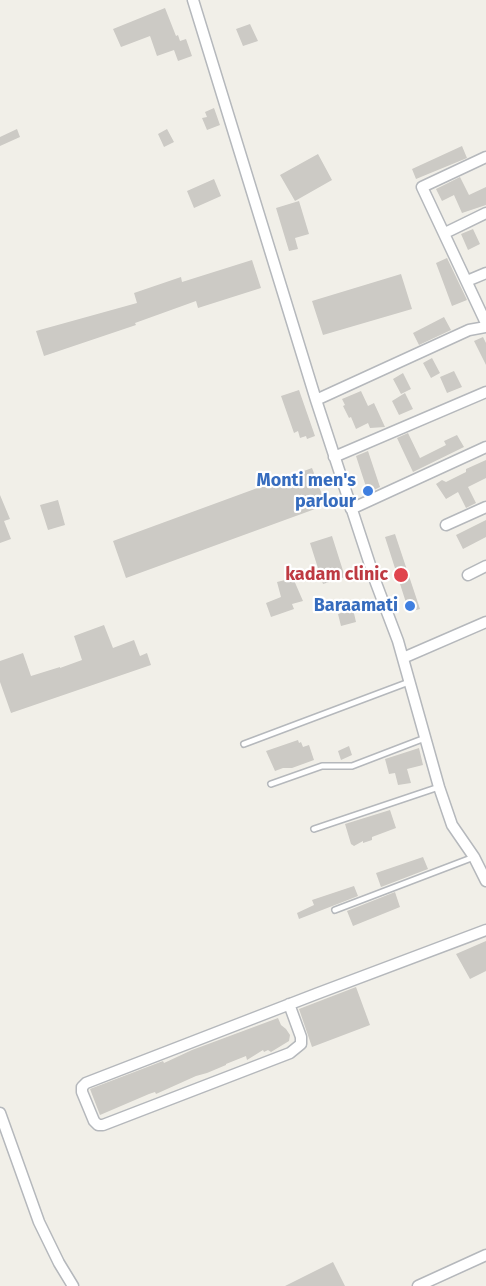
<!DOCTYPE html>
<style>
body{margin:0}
canvas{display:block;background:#f1efe8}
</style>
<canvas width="486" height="1286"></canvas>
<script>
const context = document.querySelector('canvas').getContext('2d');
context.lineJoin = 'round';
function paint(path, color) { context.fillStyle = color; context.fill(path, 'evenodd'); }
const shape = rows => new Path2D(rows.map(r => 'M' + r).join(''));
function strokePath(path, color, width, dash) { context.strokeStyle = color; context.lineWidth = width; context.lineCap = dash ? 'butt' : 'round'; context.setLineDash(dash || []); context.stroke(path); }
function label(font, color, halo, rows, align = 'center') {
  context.font = font + ' "Fira Sans",sans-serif'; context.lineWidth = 4.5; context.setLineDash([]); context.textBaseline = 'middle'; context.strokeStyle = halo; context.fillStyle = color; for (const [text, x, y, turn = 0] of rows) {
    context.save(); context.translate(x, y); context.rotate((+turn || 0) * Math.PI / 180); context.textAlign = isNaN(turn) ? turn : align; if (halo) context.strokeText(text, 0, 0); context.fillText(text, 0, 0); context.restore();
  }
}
const building = shape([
 [165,8,176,36,178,35,180,41,186,39,192,56,178,61,174,50,157,56,150,36,121,47,113,29],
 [250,24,258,41,243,46,236,29],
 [214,108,220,125,207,130,202,118,207,117,205,112],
 [17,129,20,137,0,146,0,137],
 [167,129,174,142,164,147,158,134],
 [462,146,467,158,416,179,412,169],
 [318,154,332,180,295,201,280,175],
 [460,177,469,195,486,187,486,205,462,213,454,195,442,201,436,189],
 [214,179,221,196,194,208,187,191],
 [299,201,309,234,295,238,298,249,289,251,276,208],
 [473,229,480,244,468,250,461,234],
 [447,258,467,300,452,306,436,263],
 [252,260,261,288,198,308,196,301,135,323,136,325,44,356,36,331,137,303,134,293,181,277,182,282],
 [401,274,412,309,323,335,312,301],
 [444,317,451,330,419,345,413,333],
 [483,337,486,343,486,365,474,341],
 [432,358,440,373,431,378,423,363],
 [454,371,462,387,447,393,440,377],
 [403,373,411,389,401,394,393,379],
 [299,390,315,436,307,439,306,436,300,438,298,431,294,433,281,396],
 [361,391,368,406,374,403,385,427,370,428,368,423,356,429,351,417,349,418,343,406,345,405,342,399],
 [405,393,413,409,399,415,392,401],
 [408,433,420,458,446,445,444,441,457,435,464,447,413,472,397,438],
 [368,451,380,487,368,493,356,456],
 [486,460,486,478,468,487,476,503,466,508,458,492,446,499,436,484,442,480,446,482,466,472,466,469],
 [312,468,326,505,126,578,113,541],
 [0,495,10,519,4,521,11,539,0,543],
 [58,500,65,525,48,530,40,505],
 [486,520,486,537,463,549,456,535],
 [395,534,420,609,409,612,385,537],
 [332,536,345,577,323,584,310,543],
 [293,578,303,601,292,604,294,609,271,617,266,603,281,597,277,582],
 [353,609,356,622,341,626,338,614],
 [104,625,113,648,134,640,140,656,147,653,151,665,11,713,0,682,0,661,23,653,31,676,60,667,60,668,82,660,74,636],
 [298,740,299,743,301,742,303,747,309,745,314,760,292,768,283,768,275,771,266,751],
 [349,746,352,755,341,760,338,751],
 [419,748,423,765,407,769,411,783,398,785,395,773,389,774,385,759],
 [390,810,396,828,372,837,372,840,363,843,363,841,354,846,351,844,345,824],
 [423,857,428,869,381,887,376,873],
 [354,886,358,896,299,919,297,913,314,905,312,900],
 [395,892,400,907,353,926,347,911],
 [486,941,486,971,470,979,456,954],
 [356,987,370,1025,312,1047,299,1009],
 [278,1018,281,1025,286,1029,290,1035,289,1041,271,1052,268,1050,264,1052,263,1050,247,1060,246,1056,226,1064,226,1065,207,1073,196,1076,156,1094,155,1092,149,1094,100,1115,90,1089,163,1061,164,1063,192,1050],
 [333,1262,345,1286,285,1286]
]);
const lane = shape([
 [244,744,409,682],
 [271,784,322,766,352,766,425,738],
 [314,829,439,787],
 [335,910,474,857]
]);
const street = shape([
 [193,0,316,400,376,583,398,641,439,787,452,825,474,857,486,881],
 [486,157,422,187,486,323],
 [445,233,486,213],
 [467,281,486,273],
 [316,400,469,330,486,327],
 [334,457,486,392],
 [351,509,486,447],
 [446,525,486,507],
 [468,575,486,566],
 [403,658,486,622],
 [289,1004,301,1037,301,1044,290,1053,103,1125,98,1125,94,1121,82,1092,82,1087,86,1083,316,994,486,930],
 [0,1113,39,1222,59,1263,73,1286],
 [418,1286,486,1255]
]);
const markers = [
 [368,491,6,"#3f7fe0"],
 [401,575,8,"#e0444e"],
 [410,606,6,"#3f7fe0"]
];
const shopNames = [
 ["Monti men's",356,481],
 ["parlour",356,502],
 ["Baraamati",398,606]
];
const healthNames = [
 ["kadam clinic",388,575]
];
paint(building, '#cccac5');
strokePath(lane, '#b5b8bc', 8);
strokePath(street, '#b5b8bc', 13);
strokePath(lane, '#fff', 5);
strokePath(street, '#fff', 10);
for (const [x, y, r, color] of markers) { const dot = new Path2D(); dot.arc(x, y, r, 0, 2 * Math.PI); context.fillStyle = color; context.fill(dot); strokePath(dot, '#fff', 2); }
label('bold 18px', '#366cbe', '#fff', shopNames, 'right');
label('bold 18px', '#be3a42', '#fff', healthNames, 'right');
</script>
